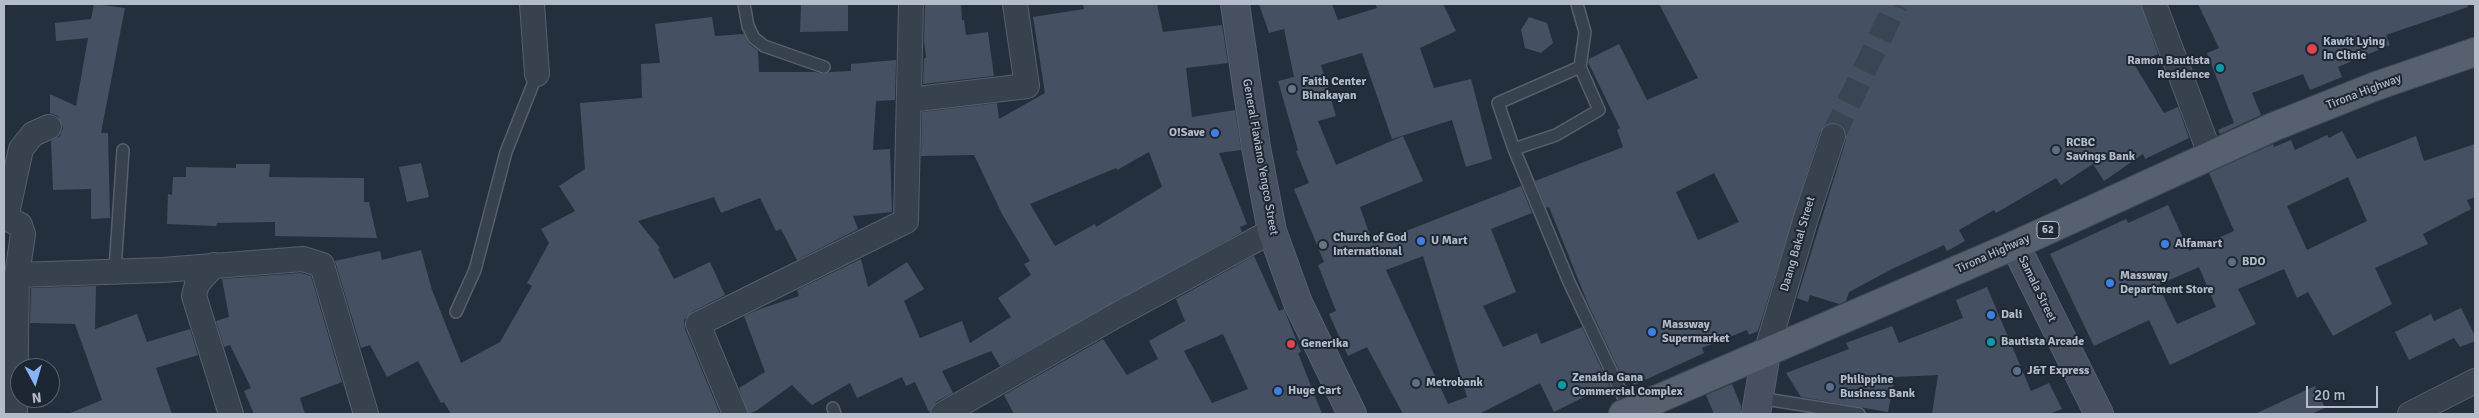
<!DOCTYPE html>
<style>
body{margin:0}
#map{position:relative;width:2479px;height:418px;overflow:hidden;background:#242f3e;font-family:Signika,sans-serif}
canvas{display:block}
.frame{position:absolute;inset:0;border:5px solid #b4bcc9;pointer-events:none}
.north{position:absolute;left:10px;top:358px;width:50px;height:50px;box-sizing:border-box;background:#1d2633;border:1px solid #59626f;border-radius:50%;rotate:174deg;font-size:14px;font-weight:700;line-height:20px;text-align:center;color:#b4bcc9}
.north::after{content:'';display:block;margin:auto;width:18px;height:22px;background:#8ab4f8;clip-path:polygon(50% 0,100% 100%,50% 72%,0 100%)}
.scale{position:absolute;left:2306px;top:386px;width:72px;height:22px;box-sizing:border-box;border:2px solid #b4bcc9;border-top:0;padding-left:6px;font-size:15px;line-height:18px;white-space:nowrap;color:#b4bcc9;-webkit-text-stroke:4px #1d2633;paint-order:stroke}
</style>
<div id="map">
<canvas width="2479" height="418"></canvas>
<div class="frame"></div>
<div class="north">N</div>
<div class="scale">20 m</div>
</div>
<script>
const context = document.querySelector('canvas').getContext('2d');
context.lineJoin = 'round';
function paint(path, color) { context.fillStyle = color; context.fill(path, 'evenodd'); }
const shape = rows => new Path2D(rows.map(r => 'M' + r).join(''));
function strokePath(path, color, width, dash) { context.strokeStyle = color; context.lineWidth = width; context.lineCap = dash ? 'butt' : 'round'; context.setLineDash(dash || []); context.stroke(path); }
function label(font, color, halo, rows, align = 'center') {
  context.font = font + ' Signika,sans-serif'; context.lineWidth = 4; context.setLineDash([]); context.textBaseline = 'middle'; context.strokeStyle = halo; context.fillStyle = color; for (const [text, x, y, turn = 0] of rows) {
    context.save(); context.translate(x, y); context.rotate((+turn || 0) * Math.PI / 180); context.textAlign = isNaN(turn) ? turn : align; if (halo) context.strokeText(text, 0, 0); context.fillText(text, 0, 0); context.restore();
  }
}
const building = shape([
 [94,4,125,8,101,133,108,133,110,218,91,219,91,189,53,190,51,141,60,136,63,128,58,116,50,113,50,94,76,106,88,38,56,41,55,23,91,19],
 [801,4,848,4,848,31,800,32],
 [925,4,961,4,962,20,964,20,966,35,988,32,994,76,923,84,924,58,926,58,924,41],
 [1083,4,1157,4,1163,32,1222,25,1228,63,1186,68,1192,117,1235,110,1241,150,1219,153,1247,224,1240,227,1242,232,1000,366,991,351,942,371,953,393,936,402,929,412,915,382,906,386,902,377,857,398,850,383,812,405,792,385,756,411,748,414,739,388,765,372,744,316,760,309,799,296,797,290,861,259,868,287,907,262,924,289,904,301,920,338,962,321,970,343,1011,317,998,298,1031,275,1024,264,1030,261,1002,214,974,155,921,156,922,112,997,103,999,119,1045,93,1033,17,1084,9],
 [1149,152,1162,187,1096,227,1095,224,1055,246,1030,204,1116,168,1117,170],
 [1259,4,1332,4,1338,20,1377,8,1375,4,1443,4,1456,31,1420,48,1434,88,1471,79,1492,159,1466,167,1452,120,1392,139,1362,53,1321,65,1336,116,1318,121,1336,165,1403,136,1423,181,1360,207,1373,244,1521,186,1532,213,1491,229,1516,292,1483,306,1503,347,1537,333,1541,344,1582,327,1610,387,1594,396,1592,393,1554,412,1540,383,1479,414,1403,414,1367,347,1348,356,1329,314,1336,311,1318,265,1324,262,1294,189,1309,183,1296,151,1298,150,1278,81,1294,77,1284,29,1269,33],
 [1423,256,1467,397,1448,404,1386,270],
 [1659,4,2141,4,2158,54,2134,64,2164,113,2178,107,2189,138,2145,159,2143,154,2104,181,2093,164,2061,185,2056,178,1996,213,1994,210,1959,230,1965,241,1947,251,1944,245,1892,269,1849,292,1846,301,1839,304,1810,295,1808,302,1797,298,1846,140,1846,133,1843,127,1837,123,1830,123,1820,132,1758,331,1749,335,1747,330,1702,348,1704,353,1634,385,1630,375,1623,379,1588,304,1549,207,1546,208,1535,181,1623,147,1617,130,1620,128,1588,62,1589,59,1619,44,1647,100,1698,78],
 [1714,173,1739,222,1698,240,1676,192],
 [2198,4,2467,4,2468,7,2386,35,2390,45,2338,67,2342,77,2310,90,2303,74,2252,93,2261,115,2220,134,2218,130,2234,123,2207,53,2219,48],
 [712,17,715,36,744,34,749,44,758,51,759,72,815,72,825,74,830,72,851,71,851,64,896,60,895,100,876,101,873,150,890,149,892,212,853,216,858,229,797,260,781,229,776,231,760,198,721,213,714,197,638,221,660,248,658,249,674,279,710,262,725,295,692,312,684,320,685,329,720,414,451,414,444,402,441,403,418,361,387,377,370,345,361,348,335,261,380,251,382,260,421,250,432,290,461,363,500,342,532,286,527,283,549,243,541,229,575,211,559,186,585,169,580,103,642,98,641,64,660,63,655,24],
 [1529,17,1547,23,1553,43,1541,53,1525,48,1521,30],
 [2342,131,2357,159,2416,136,2424,161,2475,144,2475,197,2467,200,2471,209,2423,234,2428,244,2375,268,2392,304,2333,336,2308,292,2297,298,2284,269,2238,289,2256,324,2170,365,2149,320,2094,346,2050,254,2126,219,2128,223,2168,205,2189,251,2234,231,2209,173,2273,144,2274,147,2291,140,2295,150,2327,135,2329,138],
 [2348,177,2367,221,2307,250,2287,206],
 [2199,267,2216,307,2177,324,2158,285],
 [421,163,429,197,407,202,399,167],
 [236,164,270,164,269,177,364,178,364,202,369,202,377,238,275,236,275,222,217,223,216,226,167,224,168,194,172,195,173,177,186,177,186,167,236,168],
 [1254,256,1279,311,1284,309,1301,352,1298,353,1322,414,1014,414,1004,395,1103,339,1127,375,1158,359,1149,341,1185,321,1176,299],
 [1223,334,1248,389,1212,403,1184,351],
 [301,273,311,276,342,382,300,398,305,414,254,414,244,391,251,388,230,345,224,347,216,321,229,317,222,279],
 [96,286,95,329,137,314,147,342,190,329,198,355,156,368,172,414,68,414,102,400,75,324,30,323,31,288],
 [1987,287,2031,391,2049,383,2062,409,2049,414,1932,414,1938,375,1895,377,1888,412,1801,397,1786,373,1849,349,1846,343,1892,326,1899,343,1963,318,1956,300],
 [2461,308,2475,336,2475,341,2460,347,2454,338,2409,360,2395,332,2431,314,2434,321],
 [1732,384,1741,406,1741,414,1714,414,1706,395],
 [2315,386,2325,408,2311,414,2255,414]
]);
const streetTunnel = shape([
 [1833,136,1896,4]
]);
const lane = shape([
 [744,4,748,26,754,38,764,46,824,67],
 [1577,4,1585,32,1580,67],
 [1514,149,1556,135,1599,110,1580,67,1498,103,1514,149,1569,282,1630,411],
 [115,270,123,150],
 [456,312,475,270,506,152,537,74],
 [1759,398,1859,414],
 [833,408,835,414]
]);
const street = shape([
 [532,4,537,74],
 [2154,4,2210,154],
 [909,100,1027,86,1015,4],
 [4,217,20,225,23,234,17,275,15,414],
 [6,218,21,149,33,134,49,127],
 [214,265,197,284,194,296,231,414],
 [17,275,163,270,303,259,322,265,366,414],
 [1766,353,1805,221,1833,136],
 [735,414,698,324,906,221,911,4],
 [943,414,1115,316,1272,231],
 [2410,414,2475,381]
]);
const secondary = shape([
 [1235,4,1256,147,1272,231,1298,303,1352,414],
 [2015,245,2099,414],
 [1756,414,1766,353]
]);
const primary = shape([
 [1623,414,2015,245,2273,127,2376,86,2475,52]
]);
const markers = [
 [2312,49,6,"#e0444e"],
 [2220,68,5,"#0f9aa8"],
 [1292,89,5,"#6b7280"],
 [1215,133,5,"#3f7fe0"],
 [2056,150,5,"#5c6f8a"],
 [1421,241,5,"#3f7fe0"],
 [2165,244,5,"#3f7fe0"],
 [1323,245,5,"#6b7280"],
 [2232,262,5,"#5c6f8a"],
 [2110,283,5,"#3f7fe0"],
 [1991,315,5,"#3f7fe0"],
 [1652,332,5,"#3f7fe0"],
 [1991,342,5,"#0f9aa8"],
 [1291,344,5,"#e0444e"],
 [2017,371,5,"#5c6f8a"],
 [1416,383,5,"#5c6f8a"],
 [1562,385,5,"#0f9aa8"],
 [1830,387,5,"#5c6f8a"],
 [1278,391,5,"#3f7fe0"]
];
const shields = [
 [2048,230,22]
];
const shieldNames = [
 ["62",2048,230]
];
const poiNames = [
 ["Kawit Lying",2323,42],
 ["In Clinic",2323,56],
 ["Ramon Bautista",2210,61,"right"],
 ["Residence",2210,75,"right"],
 ["Faith Center",1302,82],
 ["Binakayan",1302,96],
 ["O!Save",1205,133,"right"],
 ["RCBC",2066,143],
 ["Savings Bank",2066,157],
 ["Church of God",1333,238],
 ["International",1333,252],
 ["U Mart",1431,241],
 ["Alfamart",2175,244],
 ["BDO",2242,262],
 ["Massway",2120,276],
 ["Department Store",2120,290],
 ["Dali",2001,315],
 ["Massway",1662,325],
 ["Supermarket",1662,339],
 ["Bautista Arcade",2001,342],
 ["Generika",1301,344],
 ["J&T Express",2027,371],
 ["Zenaida Gana",1572,378],
 ["Commercial Complex",1572,392],
 ["Philippine",1840,380],
 ["Business Bank",1840,394],
 ["Metrobank",1426,383],
 ["Huge Cart",1288,391]
];
const streetNames = [
 ["Tirona Highway",2364,92,-21],
 ["General Flaviano Yengco Street",1260,157,80],
 ["Daang Bakal Street",1798,244,-74],
 ["Tirona Highway",1993,254,-24],
 ["Samala Street",2037,289,64]
];
paint(building, '#455162');
strokePath(streetTunnel, '#3a4453', 24, [24, 12]);
strokePath(lane, '#565f6c', 14);
strokePath(street, '#565f6c', 26);
strokePath(secondary, '#565f6c', 30);
strokePath(primary, '#414a57', 30);
strokePath(lane, '#38414e', 11);
strokePath(street, '#38414e', 24);
strokePath(secondary, '#465061', 28);
strokePath(primary, '#56606e', 28);
for (const [x, y, r, color] of markers) { const dot = new Path2D(); dot.arc(x, y, r, 0, 2 * Math.PI); context.fillStyle = color; context.fill(dot); strokePath(dot, '#1d2633', 2); }
for (const [x, y, w] of shields) { const box = new Path2D(); box.roundRect(x - w / 2, y - 8.5, w, 17, 4); context.fillStyle = '#1d2633'; context.fill(box); strokePath(box, '#b4bcc9', 1); }
label('bold 11px', '#b4bcc9', null, shieldNames);
label('bold 12px', '#b4bcc9', '#1d2633', poiNames, 'left');
label('12px', '#b4bcc9', '#1d2633', streetNames);
</script>
